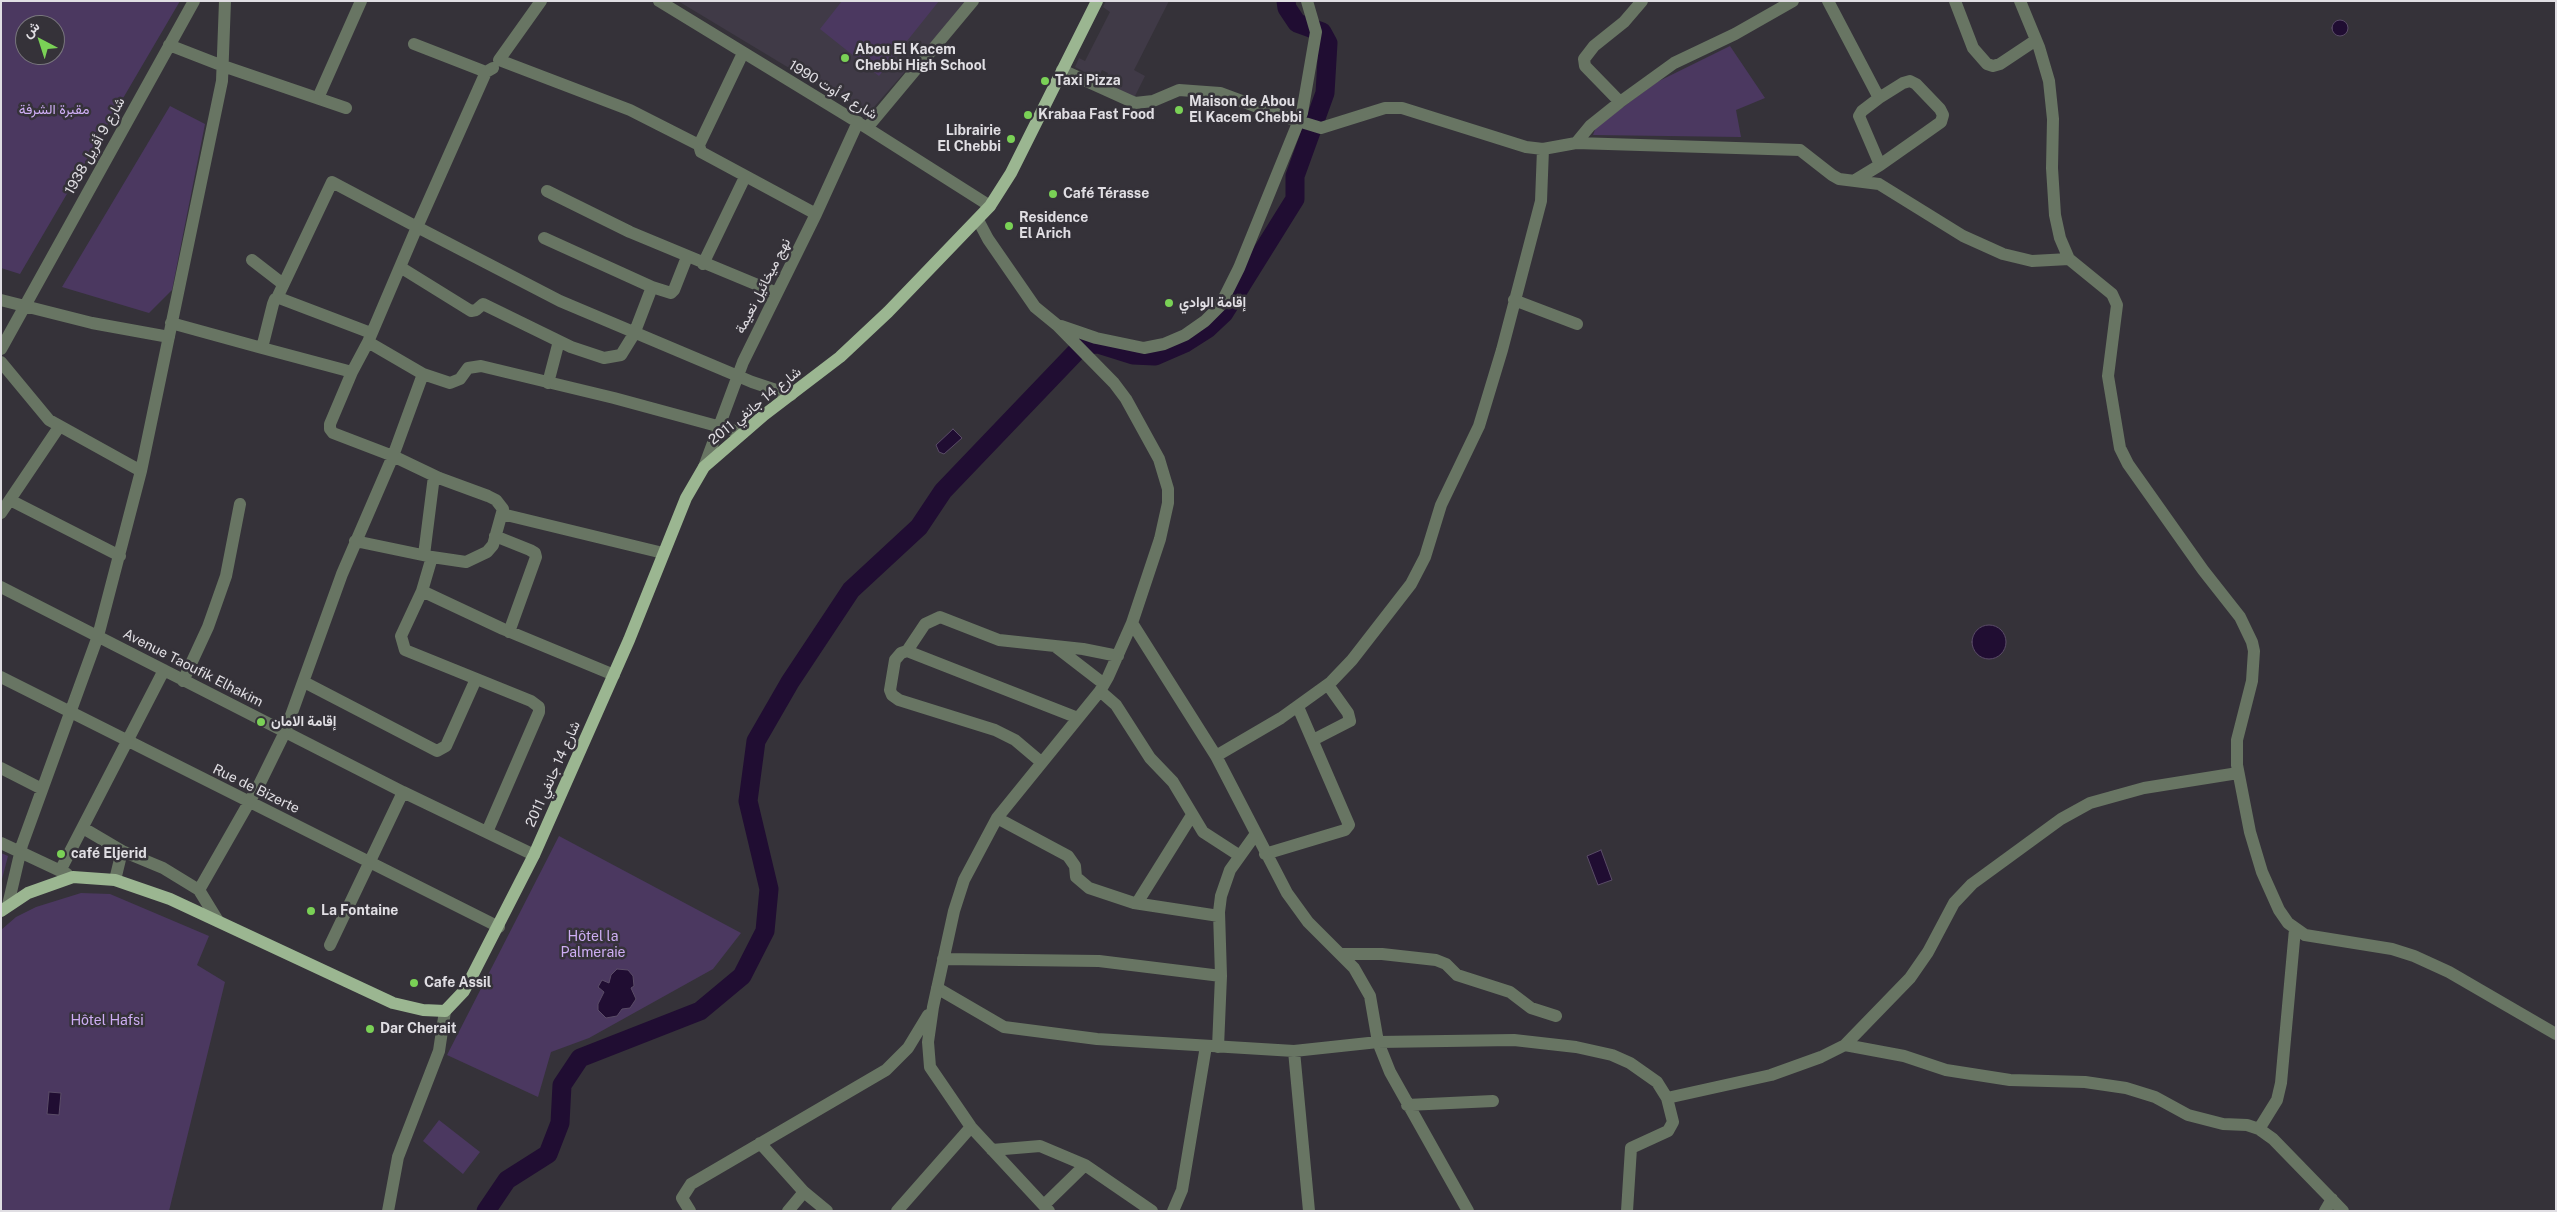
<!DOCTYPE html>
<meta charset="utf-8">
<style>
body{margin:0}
#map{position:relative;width:2557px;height:1212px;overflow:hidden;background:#353239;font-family:"Public Sans",Vazirmatn,sans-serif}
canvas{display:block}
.frame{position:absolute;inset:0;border:2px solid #e0dee3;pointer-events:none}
.north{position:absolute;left:15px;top:15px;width:50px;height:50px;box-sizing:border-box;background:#353239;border:1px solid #79777d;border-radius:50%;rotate:320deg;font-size:14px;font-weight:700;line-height:20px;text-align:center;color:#e0dee3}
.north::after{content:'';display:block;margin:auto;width:18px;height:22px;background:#7ad156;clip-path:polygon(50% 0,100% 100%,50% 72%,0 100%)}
</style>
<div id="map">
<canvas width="2557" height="1212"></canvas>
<div class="frame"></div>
<div class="north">ش</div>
</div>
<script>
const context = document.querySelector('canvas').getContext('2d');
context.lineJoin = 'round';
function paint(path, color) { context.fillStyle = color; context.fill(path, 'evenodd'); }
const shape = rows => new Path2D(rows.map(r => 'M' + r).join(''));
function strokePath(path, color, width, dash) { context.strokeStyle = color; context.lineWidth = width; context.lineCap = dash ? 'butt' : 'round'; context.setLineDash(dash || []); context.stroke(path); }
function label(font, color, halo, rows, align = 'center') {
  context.font = font + ' "Public Sans",Vazirmatn,sans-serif'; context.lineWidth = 5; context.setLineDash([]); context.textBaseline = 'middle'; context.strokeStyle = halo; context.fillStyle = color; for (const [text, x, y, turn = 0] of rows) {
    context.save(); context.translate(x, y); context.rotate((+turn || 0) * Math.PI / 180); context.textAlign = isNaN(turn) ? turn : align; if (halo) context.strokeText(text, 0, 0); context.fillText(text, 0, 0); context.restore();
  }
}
const built = shape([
 [678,1,967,1,867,115],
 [1106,1,1169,1,1134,70,1145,76,1134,98,1104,83,1108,73,1102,70,1098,79,1075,67,1079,58,1085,61,1110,12,1103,7]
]);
const green = shape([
 [1,1,180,1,20,274,1,268],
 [25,25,55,25,55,55,25,55],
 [842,1,939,1,879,76,820,29],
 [1730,46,1765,98,1736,110,1741,137,1593,135,1596,127,1657,82],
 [170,106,205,124,172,290,149,313,62,287],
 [559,836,741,933,713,969,589,1038,551,1052,538,1097,447,1055],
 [1,853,8,856,1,883],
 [81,893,110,894,209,936,197,965,225,982,169,1211,1,1211,1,930,16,917,36,907],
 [439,1120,480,1152,463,1174,423,1141]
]);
const water = shape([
 '2332 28a8 8 0 1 1 16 0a8 8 0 1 1-16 0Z',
 [953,429,962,438,944,454,939,452,936,445,953,429],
 '1972 642a17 17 0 1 1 34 0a17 17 0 1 1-34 0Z',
 [1601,850,1612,880,1598,885,1587,856,1601,850],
 [617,969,628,970,633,976,634,986,631,988,636,999,630,1008,622,1009,617,1016,606,1018,598,1010,598,1004,604,992,598,987,602,980,609,983,611,975,617,969],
 [49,1092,61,1093,59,1115,47,1114,49,1092]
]);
const river = shape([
 [486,1211,507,1180,548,1154,560,1123,562,1085,580,1058,700,1011,742,976,765,931,769,889,748,801,756,741,790,682,851,590,919,527,943,491,1076,352,1086,345,1098,344,1133,355,1155,356,1185,343,1207,329,1224,313,1295,199,1295,176,1325,93,1328,43,1322,32,1297,23,1287,8,1286,1]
]);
const minor = shape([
 [541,1,499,60,630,110,699,145],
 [659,1,867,128,990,206],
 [1828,1,1879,98],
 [1955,1,1973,48,1987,64,1993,66,2000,64,2036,40],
 [2020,1,2039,47,2049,81,2053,119,2052,168,2055,215,2060,238,2069,259,2112,294,2117,305,2108,376,2120,448,2128,464,2203,570,2240,617,2252,642,2254,651,2252,681,2237,740,2237,765,2250,832,2262,872,2279,910,2288,923,2305,935,2392,949,2414,956,2449,972,2556,1034],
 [414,44,486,72,493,68],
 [169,45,223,66,346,108],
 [743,53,699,145,701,152,816,214],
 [1062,70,1135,103,1153,101,1179,90,1220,93,1282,116,1321,128,1385,108,1402,108,1526,147,1543,149,1576,143,1800,150,1832,175,1839,179,1879,184,1963,236,2003,254,2032,261,2069,259],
 [486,72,417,227,560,301,752,382,791,395],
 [318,98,361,1],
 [1620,102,1585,66,1584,59,1594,46,1624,22,1642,1],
 [867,128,973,1],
 [1576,143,1590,126,1620,102,1674,63,1735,34,1793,1],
 [1857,179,1880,165,1917,139,1941,122,1943,115,1940,109,1916,84,1910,81,1903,83,1879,98,1862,111,1859,116,1880,165],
 [547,191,630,232,777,293],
 [978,220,988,239,1035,307,1057,325,1114,383,1126,399,1159,459,1168,489,1168,503,1160,539,1132,623,1108,677,1100,691,997,818,964,880,954,911,933,1007,928,1042,930,1067,971,1127,1049,1211],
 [252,260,283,284],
 [703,264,745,177],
 [400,267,471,311,476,310,483,304,571,347,604,358,621,355,634,334,652,287,544,238],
 [652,287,671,293,674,290,687,257],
 [1,300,92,323,169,337],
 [1514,300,1577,324],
 [171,323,262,348,273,304,275,299,279,298,371,333],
 [1061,326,1096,338,1144,348,1164,344,1185,335,1205,321,1220,306,1239,268,1302,113,1316,32,1307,1],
 [262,348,352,372,368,342,417,227,332,182,277,298],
 [1,349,194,1],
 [1,362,49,420,141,471],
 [352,372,330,424,330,429,333,433,393,456,439,478,488,496,496,500,503,509,493,545,487,552,466,562,432,557],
 [423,374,450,383,460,379,468,368,481,366,614,398,743,433],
 [548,383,559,341],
 [704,467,743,362,816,214,858,122],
 [10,500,120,556],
 [1,513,59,427],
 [502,514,663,553],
 [495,536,530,550,535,553,536,557,509,632],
 [355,541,432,557,422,591],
 [424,555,434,476],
 [1,587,403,792,534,855],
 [1132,623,1216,756,1287,893,1308,922,1354,968,1370,996,1378,1042,1390,1072,1468,1211],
 [1056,647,1104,684],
 [907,651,1078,718],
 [1,677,499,927],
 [183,681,208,627,226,576,240,504],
 [304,682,437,751,446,746,476,679],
 [1100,691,1116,705,1150,758,1173,782,1203,832,1240,856],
 [1313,740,1350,721,1348,713,1328,685],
 [1216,756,1281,718,1331,682,1352,660,1411,584,1425,557,1441,505,1479,426,1502,350,1541,201,1543,149],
 [1041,762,1015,740,995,730,899,700,892,695,890,690,895,660,901,653,907,651,925,624,940,617,999,640,1083,649,1118,656],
 [1,768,42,789],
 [997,818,1068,856,1075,866,1076,877,1089,888,1134,903,1219,916],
 [83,828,122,851,115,880],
 [487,832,539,712,539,707,531,701,405,650,401,636,422,591,503,629,614,675],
 [1,843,67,874],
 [122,851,163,868,199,890,218,921],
 [1265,854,1345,830,1349,825,1298,707],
 [60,871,164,670],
 [199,890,259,785,285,732,342,574,393,456,423,374,368,342],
 [1137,903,1192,815],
 [8,905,22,845,98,636,141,471,222,81,225,1],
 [330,945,403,792],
 [1341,954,1382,954,1436,960,1446,964,1457,975,1510,992,1531,1008,1556,1016],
 [943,959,1099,961,1221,976,1218,1047],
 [1221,976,1219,912,1221,896,1230,870,1255,835],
 [937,988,1004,1027,1097,1039,1294,1051,1378,1042,1514,1040,1576,1047,1612,1055,1630,1063,1657,1082,1667,1098,1673,1122,1668,1131,1631,1148,1627,1211],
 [1845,1045,1904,1056,1946,1070,2010,1080,2085,1082,2126,1088,2155,1097,2188,1115,2223,1124,2247,1125,2259,1129,2273,1139,2343,1211],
 [1294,1051,1309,1211],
 [1667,1098,1771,1075,1821,1057,1845,1045,1910,978,1928,952,1954,903,1972,884,2061,819,2090,803,2144,788,2238,773],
 [1407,1105,1493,1101],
 [2259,1129,2277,1100,2281,1083,2295,929],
 [760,1143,804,1192,827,1211],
 [992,1150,1040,1146,1085,1165,1044,1205],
 [1085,1165,1152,1211],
 [388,1211,398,1157,439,1051,445,1011],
 [690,1211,682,1198,691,1184,886,1070,908,1048,928,1015],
 [788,1211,804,1192],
 [897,1211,971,1127],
 [1173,1211,1182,1190,1206,1046],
 [2325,1211,2332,1199]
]);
const major = shape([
 [1,911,28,893,73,877,115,880,170,899,393,1003,423,1010,445,1011,464,991,470,980,534,855,629,640,686,498,704,467,764,415,840,357,888,312,990,206,1011,173,1097,1]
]);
const markers = [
 [845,58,5,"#7ad156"],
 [1045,81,5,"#7ad156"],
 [1179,110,5,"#7ad156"],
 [1028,115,5,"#7ad156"],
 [1011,139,5,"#7ad156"],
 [1053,194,5,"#7ad156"],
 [1009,226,5,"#7ad156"],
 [1169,303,5,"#7ad156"],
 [261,722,5,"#7ad156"],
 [61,854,5,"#7ad156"],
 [311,911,5,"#7ad156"],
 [414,983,5,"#7ad156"],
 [370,1029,5,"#7ad156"]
];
const poiNames = [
 ["Abou El Kacem",855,50],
 ["Chebbi High School",855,66],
 ["Taxi Pizza",1055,81],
 ["Maison de Abou",1189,102],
 ["El Kacem Chebbi",1189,118],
 ["Krabaa Fast Food",1038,115],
 ["Librairie",1001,131,"right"],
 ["El Chebbi",1001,147,"right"],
 ["Café Térasse",1063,194],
 ["Residence",1019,218],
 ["El Arich",1019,234],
 ["إقامة الوادي",1179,303],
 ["إقامة الامان",271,722],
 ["café Eljerid",71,854],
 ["La Fontaine",321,911],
 ["Cafe Assil",424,983],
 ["Dar Cherait",380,1029]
];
const streetNames = [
 ["شارع 4 أوت 1990",833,90,31],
 ["شارع 9 أفريل 1938",95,146,-61],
 ["نهج ميخائيل نعيمة",763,286,-63],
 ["شارع 14 جانفي 2011",755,406,-39],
 ["Avenue Taoufik Elhakim",193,668,27],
 ["شارع 14 جانفي 2011",553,774,-66],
 ["Rue de Bizerte",256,789,26]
];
const parkNames = [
 ["مقبرة الشرفة",54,110],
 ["Hôtel la",593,937],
 ["Palmeraie",593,953],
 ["Hôtel Hafsi",107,1021]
];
paint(built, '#403a47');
paint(green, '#4b3860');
paint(water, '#200d32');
strokePath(water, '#5a4c67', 1);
strokePath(river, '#200d32', 19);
strokePath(minor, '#687563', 12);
strokePath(major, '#9bb691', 12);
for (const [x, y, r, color] of markers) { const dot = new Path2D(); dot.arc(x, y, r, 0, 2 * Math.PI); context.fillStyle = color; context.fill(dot); strokePath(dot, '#353239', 2); }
label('bold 14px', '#e0dee3', '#353239', poiNames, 'left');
label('14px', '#e0dee3', '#353239', streetNames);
label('14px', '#ceaef4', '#353239', parkNames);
</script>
